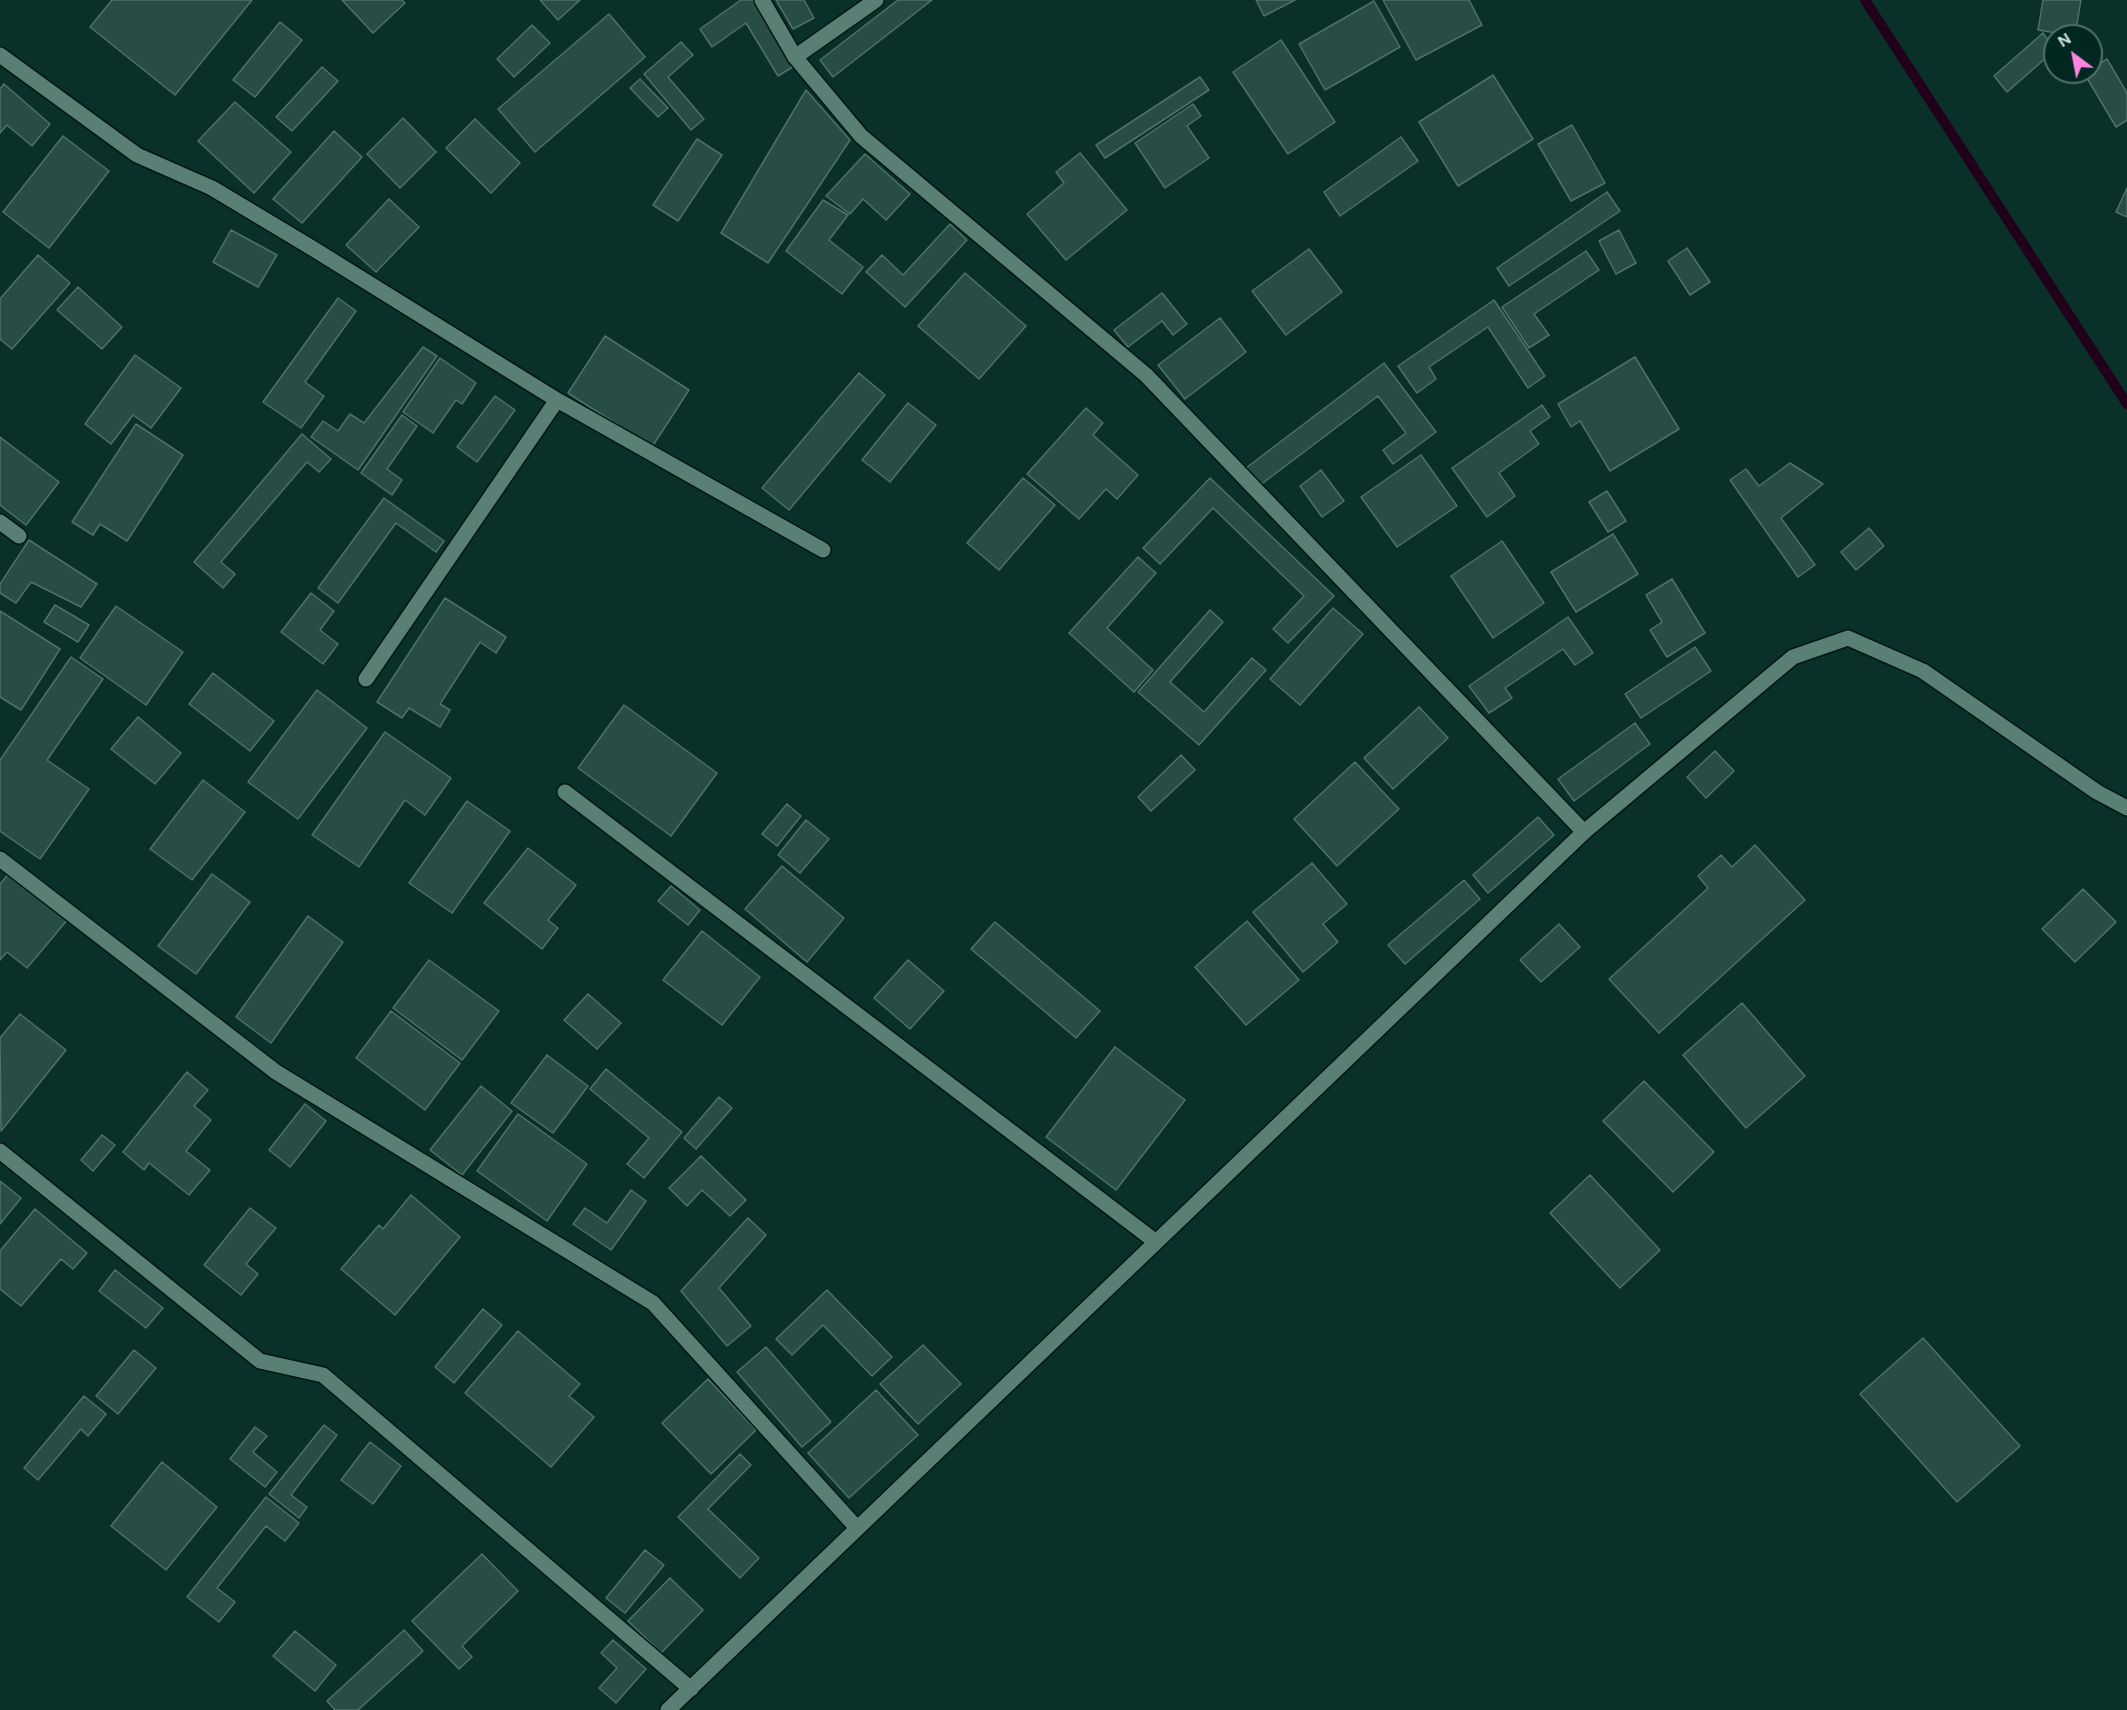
<!DOCTYPE html>
<style>
body{margin:0}
#map{position:relative;width:2127px;height:1710px;overflow:hidden;background:#0a3129;font-family:"DM Sans",sans-serif}
canvas{display:block}
.north{position:absolute;left:2043px;top:24px;width:60px;height:60px;box-sizing:border-box;background:#002720;border:2px solid #52716b;border-radius:50%;rotate:328deg;font-size:16px;font-weight:700;line-height:24px;text-align:center;color:#cce0db}
.north::after{content:'';display:block;margin:auto;width:21px;height:27px;background:#fe85df;clip-path:polygon(50% 0,100% 100%,50% 72%,0 100%)}
</style>
<div id="map">
<canvas width="2127" height="1710"></canvas>
<div class="north">N</div>
</div>
<script>
const context = document.querySelector('canvas').getContext('2d');
context.lineJoin = 'round';
const shape = rows => new Path2D(rows.map(r => 'M' + r).join(''));
function strokePath(path, color, width, dash) { context.strokeStyle = color; context.lineWidth = width; context.lineCap = dash ? 'butt' : 'round'; context.setLineDash(dash || []); context.stroke(path); }
function paint(path, color) { context.fillStyle = color; context.fill(path, 'evenodd'); }
const stream = shape([
 [1865,0,2127,404]
]);
const building = shape([
 [112,0,252,0,175,95,90,27,112,0],
 [342,0,402,0,405,3,373,33,342,0],
 [540,0,580,0,558,20,540,0],
 [741,0,753,0,796,65,778,76,746,23,712,47,700,29,741,0],
 [776,0,804,0,814,18,793,29,776,0],
 [898,0,932,0,833,77,820,60,898,0],
 [1256,0,1295,0,1264,16,1256,0],
 [1383,0,1469,0,1482,25,1416,60,1383,0],
 [2043,0,2081,0,2075,36,2038,30,2043,0],
 [1374,1,1400,47,1325,90,1299,44,1374,1],
 [609,14,645,57,535,152,498,109,609,14],
 [280,22,302,40,255,97,233,80,280,22],
 [532,25,550,43,514,77,497,59,532,25],
 [2043,33,2055,50,2007,92,1994,76,2043,33],
 [1281,40,1335,122,1288,154,1233,72,1281,40],
 [681,42,693,55,668,77,704,119,691,130,644,74,681,42],
 [2107,59,2127,93,2127,120,2116,127,2084,73,2091,72,2091,69,2107,59],
 [322,67,338,81,292,131,276,117,322,67],
 [1493,75,1533,139,1458,186,1419,122,1493,75],
 [1200,77,1209,90,1105,158,1096,145,1200,77],
 [640,79,668,108,658,117,630,88,640,79],
 [4,84,50,124,32,146,7,125,0,133,0,89,4,84],
 [806,90,850,140,768,263,721,233,806,90],
 [235,102,291,152,254,193,198,141,235,102],
 [1193,104,1201,116,1187,126,1209,158,1165,188,1135,143,1193,104],
 [403,118,436,152,400,188,367,154,403,118],
 [475,119,520,163,491,193,446,148,475,119],
 [1572,125,1605,183,1571,201,1538,144,1572,125],
 [334,131,362,157,302,223,273,199,334,131],
 [63,136,109,171,49,248,3,212,63,136],
 [1401,137,1418,161,1340,216,1324,192,1401,137],
 [697,139,722,155,678,221,653,205,697,139],
 [1080,153,1127,210,1066,260,1027,214,1064,183,1056,172,1080,153],
 [865,154,910,194,886,220,863,199,850,214,826,196,865,154],
 [2127,188,2127,217,2116,212,2127,188],
 [1607,192,1620,211,1509,286,1497,268,1607,192],
 [389,199,419,227,376,272,346,245,389,199],
 [823,200,848,215,829,240,863,267,842,294,786,251,823,200],
 [950,224,967,240,905,307,866,272,882,255,903,275,950,224],
 [231,230,277,255,258,287,213,262,231,230],
 [1619,230,1636,263,1616,274,1599,241,1619,230],
 [1687,248,1710,282,1690,295,1668,261,1687,248],
 [1309,249,1342,292,1286,335,1252,291,1309,249],
 [1586,251,1599,270,1534,314,1549,335,1529,348,1502,307,1586,251],
 [38,255,70,283,12,349,0,339,0,299,38,255],
 [965,273,1026,326,979,379,918,326,965,273],
 [78,287,122,327,102,349,57,310,78,287],
 [1162,293,1187,324,1173,335,1162,321,1128,347,1114,330,1162,293],
 [338,298,356,311,305,382,324,396,301,428,263,402,338,298],
 [1494,300,1545,376,1528,388,1488,327,1429,367,1436,379,1417,393,1398,366,1494,300],
 [1220,318,1246,352,1185,399,1158,365,1220,318],
 [605,336,689,390,652,447,568,393,605,336],
 [423,347,437,356,358,470,311,437,323,421,338,431,350,414,364,423,423,347],
 [135,355,181,388,151,428,133,415,111,444,85,424,135,355],
 [1635,357,1679,429,1610,471,1580,421,1571,427,1558,404,1635,357],
 [440,358,476,383,462,404,456,400,433,433,403,412,440,358],
 [1384,363,1436,432,1393,464,1383,450,1406,433,1378,396,1259,486,1246,468,1384,363],
 [859,373,885,395,789,510,762,488,859,373],
 [495,396,515,410,477,462,457,447,495,396],
 [908,403,936,425,890,482,862,460,908,403],
 [1542,405,1550,417,1530,431,1539,444,1499,473,1515,496,1487,517,1452,468,1542,405],
 [1086,408,1103,423,1093,435,1138,475,1117,499,1106,489,1079,519,1027,474,1086,408],
 [402,415,417,426,387,469,402,480,392,495,361,473,402,415],
 [136,424,183,455,127,541,100,524,93,535,72,522,136,424],
 [302,434,331,459,319,472,307,462,221,562,235,574,223,588,194,562,302,434],
 [0,437,59,482,26,525,0,505,0,437],
 [1421,455,1457,506,1397,547,1361,497,1421,455],
 [1790,463,1823,484,1781,518,1815,565,1798,577,1730,480,1746,469,1759,486,1790,463],
 [1321,470,1344,501,1322,517,1300,486,1321,470],
 [1023,478,1055,505,999,570,967,543,1023,478],
 [1210,478,1334,596,1288,643,1273,629,1304,596,1213,508,1160,564,1143,548,1210,478],
 [1607,491,1626,521,1608,532,1589,502,1607,491],
 [384,498,444,541,436,552,396,523,338,603,318,588,384,498],
 [1869,528,1884,546,1856,570,1841,552,1869,528],
 [1613,534,1638,574,1576,612,1551,572,1613,534],
 [29,540,97,584,81,607,31,582,16,603,0,593,0,584,29,540],
 [1502,541,1544,603,1493,638,1451,576,1502,541],
 [1138,557,1156,573,1107,628,1153,670,1134,692,1069,633,1138,557],
 [1672,579,1705,633,1667,657,1650,630,1662,622,1646,595,1672,579],
 [311,593,334,611,320,630,338,644,323,664,281,632,311,593],
 [445,598,506,637,496,653,480,642,440,704,450,710,440,727,409,708,402,718,377,702,445,598],
 [55,605,89,625,78,642,44,622,55,605],
 [116,606,183,652,146,705,80,658,116,606],
 [1333,608,1363,634,1300,705,1270,679,1333,608],
 [1210,610,1223,622,1170,682,1204,712,1252,658,1266,670,1199,745,1138,692,1210,610],
 [0,611,60,649,21,710,0,697,0,611],
 [1568,617,1593,653,1575,665,1563,649,1505,688,1512,698,1489,713,1469,686,1568,617],
 [1695,647,1711,671,1641,718,1625,694,1695,647],
 [71,657,103,679,47,760,89,789,40,859,0,831,0,760,71,657],
 [213,673,274,721,250,751,189,704,213,673],
 [317,690,367,728,298,819,248,782,317,690],
 [624,705,717,773,671,836,578,768,624,705],
 [1419,707,1448,738,1393,789,1364,758,1419,707],
 [138,717,181,753,155,784,111,749,138,717],
 [1635,723,1650,744,1574,801,1558,779,1635,723],
 [385,732,451,778,425,815,405,800,359,867,312,835,385,732],
 [1715,751,1734,771,1706,798,1687,777,1715,751],
 [1181,755,1195,770,1151,811,1138,797,1181,755],
 [1355,762,1399,809,1337,866,1294,819,1355,762],
 [203,780,245,812,192,880,150,849,203,780],
 [467,801,510,831,452,913,409,883,467,801],
 [787,804,801,816,777,846,762,834,787,804],
 [1538,817,1554,835,1488,893,1473,875,1538,817],
 [806,820,829,839,800,873,778,855,806,820],
 [1755,845,1805,900,1659,1033,1609,979,1708,888,1698,876,1721,855,1732,867,1755,845],
 [528,848,576,885,548,920,558,928,542,949,484,903,528,848],
 [1312,863,1347,904,1323,924,1338,942,1303,972,1253,912,1312,863],
 [782,866,844,918,807,962,745,909,782,866],
 [11,871,68,919,27,968,7,952,0,960,0,884,11,871],
 [212,874,250,902,196,974,158,946,212,874],
 [1464,880,1480,899,1405,964,1388,945,1464,880],
 [671,886,700,910,688,925,658,901,671,886],
 [2083,889,2116,922,2075,962,2042,929,2083,889],
 [308,916,343,942,271,1043,236,1017,308,916],
 [1247,921,1299,980,1246,1025,1195,967,1247,921],
 [995,922,1100,1011,1076,1038,971,949,995,922],
 [1559,924,1580,947,1541,982,1520,960,1559,924],
 [702,931,760,977,722,1025,663,980,702,931],
 [429,960,499,1011,462,1060,393,1008,429,960],
 [908,960,944,991,910,1029,874,998,908,960],
 [588,994,621,1023,597,1049,564,1020,588,994],
 [1742,1003,1805,1076,1746,1128,1683,1055,1742,1003],
 [391,1011,460,1063,425,1110,356,1058,391,1011],
 [20,1014,66,1050,1,1131,0,1038,20,1014],
 [1115,1047,1185,1100,1116,1190,1046,1137,1115,1047],
 [547,1055,588,1086,553,1133,511,1103,547,1055],
 [606,1069,682,1132,644,1178,627,1164,649,1138,590,1089,606,1069],
 [187,1072,208,1090,194,1106,211,1120,186,1151,210,1170,189,1195,149,1163,144,1170,123,1152,187,1072],
 [1644,1081,1714,1152,1673,1192,1603,1121,1644,1081],
 [481,1086,512,1111,462,1175,430,1150,481,1086],
 [719,1097,732,1108,696,1149,684,1138,719,1097],
 [305,1104,326,1121,290,1167,269,1150,305,1104],
 [518,1114,587,1164,547,1221,477,1171,518,1114],
 [102,1135,115,1145,93,1171,81,1160,102,1135],
 [701,1156,746,1200,730,1216,702,1190,687,1206,669,1188,701,1156],
 [1590,1175,1660,1250,1620,1288,1550,1213,1590,1175],
 [0,1181,21,1198,0,1224,0,1181],
 [631,1190,646,1201,611,1250,573,1224,585,1208,607,1223,631,1190],
 [411,1195,460,1237,395,1315,341,1269,379,1225,383,1229,411,1195],
 [250,1208,276,1228,246,1264,258,1274,241,1295,204,1265,250,1208],
 [35,1209,87,1253,73,1269,61,1259,21,1306,0,1289,0,1251,35,1209],
 [748,1218,766,1235,719,1288,751,1326,727,1346,681,1291,748,1218],
 [115,1270,163,1308,146,1328,99,1291,115,1270],
 [827,1290,892,1357,872,1376,823,1325,792,1355,776,1339,827,1290],
 [483,1309,502,1325,454,1383,435,1367,483,1309],
 [518,1331,580,1384,569,1396,594,1417,551,1467,465,1393,518,1331],
 [1923,1338,2020,1446,1957,1502,1860,1394,1923,1338],
 [923,1345,961,1384,918,1424,880,1384,923,1345],
 [766,1347,831,1422,802,1447,737,1372,766,1347],
 [134,1350,156,1368,118,1414,96,1396,134,1350],
 [708,1379,756,1430,711,1474,662,1423,708,1379],
 [876,1390,918,1435,849,1498,808,1453,876,1390],
 [84,1396,106,1414,88,1436,81,1429,38,1480,24,1468,84,1396],
 [324,1425,337,1435,291,1495,307,1507,299,1518,269,1494,324,1425],
 [255,1427,267,1436,253,1452,277,1472,265,1487,230,1459,255,1427],
 [370,1442,401,1466,373,1504,341,1480,370,1442],
 [740,1454,751,1465,708,1509,759,1558,740,1578,678,1517,740,1454],
 [162,1462,217,1507,166,1570,111,1526,162,1462],
 [266,1497,299,1523,285,1541,266,1526,217,1588,235,1602,219,1622,187,1597,266,1497],
 [645,1550,664,1565,625,1613,606,1598,645,1550],
 [482,1554,518,1591,462,1646,472,1657,459,1669,412,1621,482,1554],
 [670,1578,703,1610,661,1653,628,1621,670,1578],
 [404,1630,423,1651,358,1710,335,1710,327,1701,404,1630],
 [295,1631,336,1665,315,1691,273,1656,295,1631],
 [613,1640,646,1669,616,1703,599,1688,617,1668,601,1653,613,1640]
]);
const service = shape([
 [762,0,795,57,861,136,1146,375,1584,832],
 [0,522,19,536],
 [0,859,276,1072,653,1303,857,1528],
 [0,1151,260,1361,323,1375,691,1689]
]);
const minor = shape([
 [0,55,137,155,212,188,312,248,557,400,823,550],
 [795,57,876,0],
 [366,679,557,400],
 [565,792,1156,1242],
 [668,1710,1584,832,1793,657,1848,638,1923,671,2097,792,2127,808]
]);
strokePath(stream, '#21001a', 10);
paint(building, '#284d44');
strokePath(building, '#4c7269', 1.5);
strokePath(service, '#001712', 18);
strokePath(minor, '#001712', 18);
strokePath(service, '#5a8076', 15);
strokePath(minor, '#5a8076', 15);
</script>
